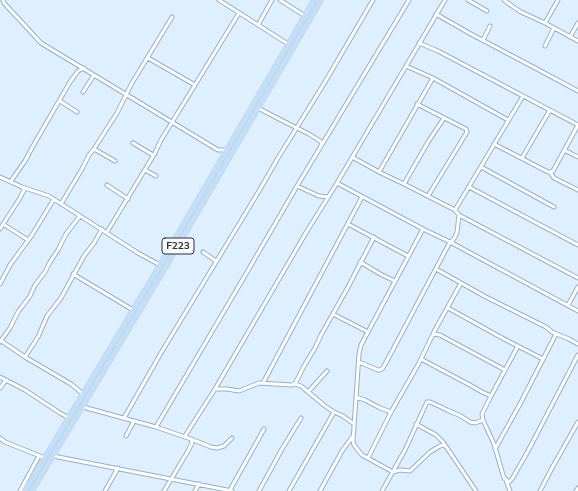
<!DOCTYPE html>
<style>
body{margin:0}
canvas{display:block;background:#def0ff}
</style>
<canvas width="578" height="491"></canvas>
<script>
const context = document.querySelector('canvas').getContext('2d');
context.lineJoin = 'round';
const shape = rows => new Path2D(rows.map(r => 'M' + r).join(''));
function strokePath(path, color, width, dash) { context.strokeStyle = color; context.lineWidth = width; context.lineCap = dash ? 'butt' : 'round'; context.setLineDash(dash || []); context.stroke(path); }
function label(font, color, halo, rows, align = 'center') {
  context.font = font + ' Mulish,sans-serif'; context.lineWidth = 3; context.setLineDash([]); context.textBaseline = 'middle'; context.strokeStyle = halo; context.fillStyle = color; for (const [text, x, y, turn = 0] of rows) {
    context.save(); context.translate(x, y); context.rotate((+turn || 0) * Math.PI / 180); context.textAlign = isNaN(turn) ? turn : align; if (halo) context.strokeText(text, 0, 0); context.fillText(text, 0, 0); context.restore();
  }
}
const minor = shape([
 [3,0,4,3,41,43,218,150,226,150],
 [219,0,288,44],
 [280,0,305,16],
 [468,0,487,11],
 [504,0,512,6,521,12,545,23,578,41],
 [436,14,469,33,537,69,578,91],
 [545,23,558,0],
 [258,25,272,0],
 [570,37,578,23],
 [483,40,490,26],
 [419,43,438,51,578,125],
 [545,46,554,28],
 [148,58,195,85],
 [406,66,433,78,508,120],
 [83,92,94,75],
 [60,101,77,112],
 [417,104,466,129,467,132,428,196],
 [258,108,281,120,309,134,320,141,322,143,321,145],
 [133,143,153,155],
 [494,144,548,172,550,172,553,171,578,125],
 [94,149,115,161],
 [564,150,578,157],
 [352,157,381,173,404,184,455,210,459,215,578,278],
 [522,158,550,110],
 [481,167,554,207],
 [145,170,156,176],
 [379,172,433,78],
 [550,172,554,178,578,190],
 [0,177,22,187,49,196,138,253,160,265],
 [11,181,25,161,33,146,70,82,78,71,84,68],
 [337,183,423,229,450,242,578,311],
 [404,184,428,142,444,118],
 [107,185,128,199],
 [297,186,319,196,328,197],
 [469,187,578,245],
 [61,204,82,169,89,155,94,149,117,113,132,83,172,17],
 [455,210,523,96],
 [3,224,28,240],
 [348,224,408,256],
 [0,229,20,198,25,188],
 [423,229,361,345,359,354,353,441,354,445,362,455,393,472,400,470,410,471,430,452,440,446,443,445,445,446],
 [107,232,155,153,161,140,195,85,239,13],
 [203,252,216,261],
 [360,262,382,275,395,281],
 [436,269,486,297,546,327,552,332,569,339,578,344],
 [73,274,133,310],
 [0,284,10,265,32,235,54,199],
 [568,305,578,287],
 [448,308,504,339,543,359],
 [333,314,368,332],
 [433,334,440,335,505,370],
 [0,340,25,357,71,384,83,394],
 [0,342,10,328,18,312,30,296,35,285,45,272,50,262,58,250,66,234,80,216],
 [518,346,491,396,482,414,483,420,494,444,503,475,504,478,509,482,512,479,528,451,578,355],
 [25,357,38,337,47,316,61,298,84,256,94,243,102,229],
 [421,359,470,385,482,392,491,396],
 [359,362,378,370,380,370,383,368,397,342,450,242,452,241,455,237,457,232,459,215],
 [0,377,25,390,60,413,69,418],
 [263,383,362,197],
 [295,384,304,366,315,348,321,335,347,289,374,237],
 [0,388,6,380],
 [215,389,227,389,239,391,259,383,292,385,295,384,301,386,325,406,334,412,343,416,354,424],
 [308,392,327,371],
 [356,397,365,400,380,408,391,412],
 [83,407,156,427,191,439,192,443,188,451,164,491],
 [124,418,161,353,259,191,278,158,325,82,373,0],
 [416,424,436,435,443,442,476,491],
 [156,427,250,267,297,186,409,0],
 [126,436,134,421],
 [185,436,215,389,307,231,337,183,445,0],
 [0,438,5,442,45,458],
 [191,439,211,447,217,448,224,446,232,438],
 [495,449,520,404,556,334],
 [53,456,232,491],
 [368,458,391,412,419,363,435,330,461,283],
 [506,480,510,491],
 [230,490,264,429],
 [20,491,39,456],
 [105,491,118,468],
 [195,491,199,484],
 [259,491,282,449,301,418],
 [289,491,334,412],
 [320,491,342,451,353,436],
 [382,491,405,450,426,404,427,402,430,402,441,407,447,410,461,416,470,422,475,423,483,420],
 [540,491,552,468,578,422],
 [576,491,578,488]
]);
const primary = shape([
 [25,491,160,265,314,0],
 [32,491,165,268,321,0]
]);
const shields = [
 [178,246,32]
];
const shieldNames = [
 ["F223",178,246]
];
strokePath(minor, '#94b0c8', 5);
strokePath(primary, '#cfd1d4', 6);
strokePath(minor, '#fff', 3);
strokePath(primary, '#bfe0fc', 4.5);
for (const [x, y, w] of shields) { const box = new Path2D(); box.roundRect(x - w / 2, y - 8, w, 16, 3); context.fillStyle = '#fafafa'; context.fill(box); strokePath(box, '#25303a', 1); }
label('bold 10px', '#25303a', null, shieldNames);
</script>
